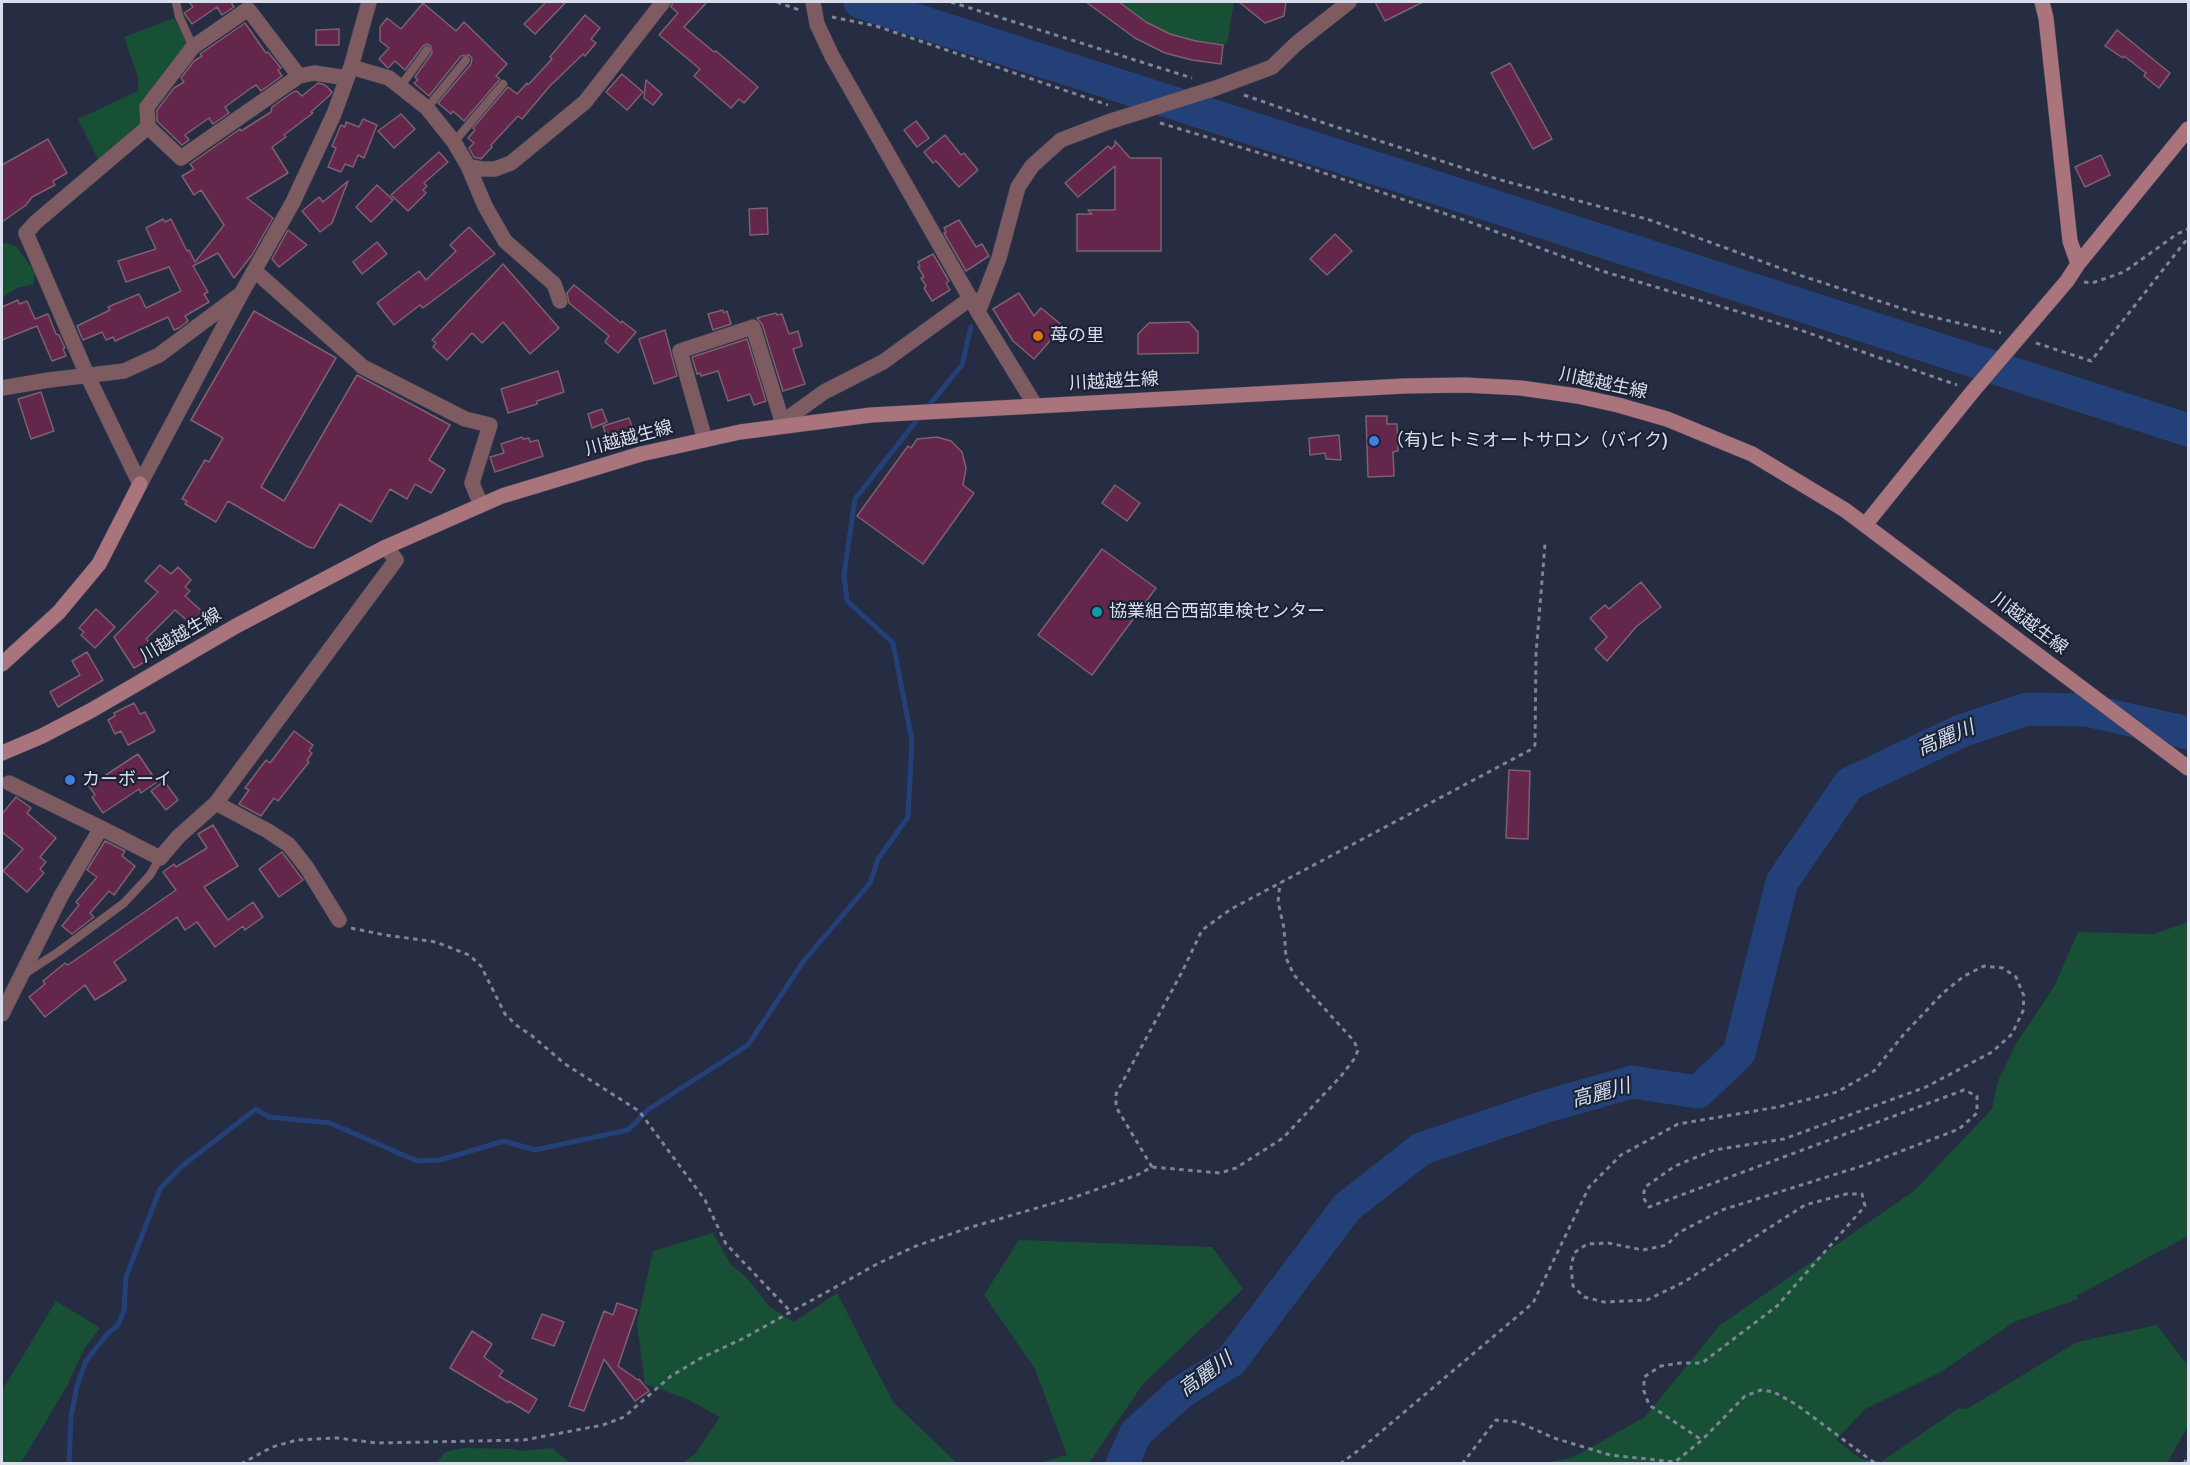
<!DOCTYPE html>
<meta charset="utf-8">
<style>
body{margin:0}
#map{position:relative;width:2190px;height:1465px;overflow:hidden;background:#262c41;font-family:Signika,sans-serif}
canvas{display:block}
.frame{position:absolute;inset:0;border:3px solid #dadeec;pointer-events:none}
</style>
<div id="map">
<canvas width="2190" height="1465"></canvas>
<div class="frame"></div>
</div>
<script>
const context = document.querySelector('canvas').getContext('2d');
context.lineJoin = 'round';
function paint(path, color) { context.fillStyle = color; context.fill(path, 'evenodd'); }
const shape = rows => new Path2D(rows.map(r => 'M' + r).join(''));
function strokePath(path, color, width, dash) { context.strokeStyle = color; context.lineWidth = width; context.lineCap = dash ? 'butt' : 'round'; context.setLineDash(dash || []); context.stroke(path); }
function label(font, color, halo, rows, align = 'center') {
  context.font = font + ' Signika,"Noto Sans JP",sans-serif'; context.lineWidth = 4.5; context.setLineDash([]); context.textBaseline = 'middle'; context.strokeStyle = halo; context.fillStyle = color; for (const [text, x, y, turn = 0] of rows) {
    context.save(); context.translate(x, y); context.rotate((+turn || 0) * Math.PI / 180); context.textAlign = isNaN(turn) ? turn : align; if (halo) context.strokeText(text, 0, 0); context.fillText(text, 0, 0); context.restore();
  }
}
const green = shape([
 [1119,2,1234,2,1227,44,1196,41,1170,34,1146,22],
 [174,18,188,45,142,123,100,163,78,119,138,91,138,77,124,37],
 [5,243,16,246,35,272,34,284,17,288,2,298,2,244],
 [2188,922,2188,1236,2076,1296,2078,1299,2014,1322,1941,1372,1865,1409,1836,1440,1861,1459,1881,1462,1959,1408,1967,1409,2077,1342,2157,1325,2188,1366,2188,1426,2167,1463,1545,1463,1572,1458,1645,1417,1720,1325,1914,1191,1992,1109,1998,1081,2016,1044,2055,985,2078,932,2154,934],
 [713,1233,731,1265,746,1277,770,1307,794,1322,837,1293,893,1402,957,1463,682,1463,695,1454,720,1417,685,1398,645,1384,637,1323,653,1251],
 [1019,1240,1212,1247,1243,1289,1143,1384,1089,1463,1040,1463,1067,1455,1035,1369,984,1295],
 [56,1301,100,1328,84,1349,67,1386,21,1463,2,1463,2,1391],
 [463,1448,512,1449,524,1451,552,1448,570,1463,437,1463,445,1452]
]);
const stream = shape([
 [927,408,962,365,971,327],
 [69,1464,71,1417,77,1386,86,1361,107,1334,118,1325,124,1311,126,1277,160,1189,181,1167,256,1109,269,1117,330,1123,417,1161,440,1160,504,1141,535,1150,628,1130,649,1109,748,1045,803,962,870,883,878,859,908,817,912,741,893,643,847,601,844,575,855,499,921,415]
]);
const river = shape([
 [860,2,2188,430],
 [1122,1464,1136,1433,1180,1393,1231,1361,1347,1207,1421,1149,1544,1107,1632,1082,1698,1092,1739,1053,1782,882,1849,784,1961,731,2027,709,2086,710,2188,733]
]);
const building = shape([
 [189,2,231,2,234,7,222,15,217,7,192,24,184,13,193,7,189,2],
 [546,2,566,2,535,34,524,24,546,2],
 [673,2,707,2,684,27,714,52,716,51,758,87,744,103,739,99,731,108,694,76,700,69,659,35,678,13,671,7,673,2],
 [1086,2,1119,2,1146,22,1170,34,1196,41,1223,45,1221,64,1192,60,1165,53,1135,38,1086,2],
 [1239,2,1286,2,1284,16,1265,23,1239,2],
 [1375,2,1423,2,1385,21,1375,2],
 [423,3,456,31,464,22,507,64,496,76,500,79,464,121,453,111,451,114,438,103,471,64,472,58,469,55,461,56,429,96,414,83,418,80,415,77,432,53,431,46,427,44,423,46,405,70,395,61,388,68,379,59,389,48,380,41,380,27,387,18,401,29,423,3],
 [585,15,600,28,591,39,596,43,585,56,583,54,549,87,522,119,518,116,491,145,492,147,481,159,474,157,469,148,474,143,468,138,475,130,473,128,508,87,517,94,527,83,528,85,552,59,550,57,554,52,585,15],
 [245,23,266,53,268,52,281,68,278,70,282,76,261,91,256,85,251,88,225,107,229,113,213,124,209,118,185,135,189,140,182,145,157,121,157,110,174,88,184,82,181,78,194,61,202,56,200,54,245,23],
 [339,29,339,45,316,45,316,30,339,29],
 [2117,30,2170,73,2159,88,2144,76,2146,73,2124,56,2123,58,2105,46,2117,30],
 [1510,63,1552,139,1533,149,1491,73,1510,63],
 [622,74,643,92,627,110,606,92,622,74],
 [646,80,662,94,653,105,644,98,646,80],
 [318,83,325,85,332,92,330,95,311,112,313,113,284,135,286,137,272,147,288,173,247,198,273,218,252,255,234,278,218,253,193,266,208,292,204,294,209,302,185,316,188,321,179,328,174,330,168,317,115,341,113,337,106,340,102,332,83,340,77,326,110,310,108,307,139,294,146,308,181,291,169,267,126,282,118,261,156,249,146,228,163,219,165,222,171,219,187,251,189,250,195,262,224,225,201,190,194,195,182,176,194,169,190,164,240,129,241,131,271,112,272,107,293,92,297,91,302,96,318,83],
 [401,114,415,129,394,148,378,131,401,114],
 [363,119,377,125,364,158,358,155,353,167,345,164,341,172,328,167,336,148,332,146,341,125,345,127,346,122,359,127,363,119],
 [916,121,929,138,917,147,904,130,916,121],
 [945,135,961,155,964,153,978,170,959,187,936,161,933,163,924,152,945,135],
 [48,139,67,173,53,181,55,185,32,197,26,205,2,222,2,165,48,139],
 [1115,141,1130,158,1161,158,1161,251,1077,251,1077,214,1092,214,1088,210,1115,210,1115,166,1078,197,1065,183,1108,146,1111,149,1115,145,1115,141],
 [439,152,448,162,424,183,427,186,423,190,426,193,408,211,391,195,439,152],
 [2101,155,2110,175,2085,187,2075,167,2101,155],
 [348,181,332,223,320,232,302,211,319,197,323,202,348,181],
 [377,185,393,200,371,222,356,207,377,185],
 [767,208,768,234,750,235,749,209,767,208],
 [959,220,976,247,982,244,989,256,966,271,944,233,946,232,944,228,959,220],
 [469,227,495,254,423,308,420,305,394,325,377,303,419,271,426,280,456,251,450,245,469,227],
 [288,230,307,245,279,267,272,259,288,230],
 [1335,234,1352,251,1327,275,1310,259,1335,234],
 [377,242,387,254,362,274,353,262,377,242],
 [933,254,949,281,946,283,950,290,932,301,924,288,926,286,921,278,924,277,918,267,920,266,918,262,933,254],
 [503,264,559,328,530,354,503,322,482,343,472,333,447,360,433,347,436,343,432,340,503,264],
 [574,285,621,323,622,321,636,332,618,353,605,342,609,336,569,303,567,293,574,285],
 [1019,293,1034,316,1041,308,1063,326,1034,359,1013,341,993,309,1019,293],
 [18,300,19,304,27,301,35,319,48,314,56,334,59,335,65,348,63,349,66,356,52,361,37,326,2,340,2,307,18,300],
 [723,310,724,313,727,311,731,324,713,330,708,314,723,310],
 [254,311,336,358,261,487,284,501,357,375,450,425,429,460,445,470,431,493,415,484,407,499,390,489,371,522,340,504,314,548,308,547,228,501,216,522,185,504,187,501,182,499,205,460,209,462,223,438,191,420,254,311],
 [776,313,777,315,782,314,789,334,798,331,802,346,793,349,805,384,783,391,762,324,757,318,776,313],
 [1189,322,1198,332,1198,353,1138,354,1138,334,1149,323,1189,322],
 [665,330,677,376,654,384,639,339,665,330],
 [747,339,766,401,754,405,750,394,728,401,718,371,701,376,700,373,697,374,692,357,747,339],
 [558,371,564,392,537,401,537,404,508,413,501,389,558,371],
 [41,392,54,431,31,439,18,399,41,392],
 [602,409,607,422,592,428,588,414,602,409],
 [1366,416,1387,416,1387,424,1397,424,1398,451,1393,452,1394,476,1368,477,1366,416],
 [629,418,635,436,609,445,603,426,629,418],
 [1339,435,1341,460,1326,459,1325,453,1310,455,1309,438,1339,435],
 [522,437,523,439,529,438,530,442,538,440,543,456,495,472,490,457,504,453,501,444,522,437],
 [937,437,951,441,962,452,966,468,963,485,974,493,923,564,857,516,908,446,911,448,917,439,937,437],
 [1115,485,1140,503,1127,521,1102,503,1115,485],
 [1102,549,1156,588,1092,675,1038,635,1102,549],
 [160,565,171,574,178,567,191,580,185,587,190,591,185,596,206,615,194,627,175,610,146,639,157,650,146,661,134,668,114,637,158,592,145,581,160,565],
 [1641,582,1661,607,1636,627,1607,661,1595,649,1607,637,1590,618,1605,605,1609,609,1641,582],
 [96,609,115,627,95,648,81,635,84,632,79,628,96,609],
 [87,652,103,680,58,707,50,692,80,675,72,661,87,652],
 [134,703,140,714,145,712,155,731,128,745,121,731,115,734,108,720,115,716,114,713,134,703],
 [294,731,313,745,309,751,312,753,307,760,309,762,278,801,274,798,261,816,239,804,249,790,245,788,266,760,270,763,294,731],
 [138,754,157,782,141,793,139,789,103,813,92,797,95,795,89,786,138,754],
 [1509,770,1530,771,1528,839,1506,838,1509,770],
 [164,781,178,800,166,810,151,791,164,781],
 [16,797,31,808,27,813,56,838,40,857,46,862,40,869,44,873,27,892,3,871,23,849,2,832,2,814,16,797],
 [213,825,238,866,204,887,228,920,253,902,263,917,245,930,243,926,215,947,197,922,185,930,177,917,114,962,126,980,95,1000,85,985,45,1017,29,997,45,984,43,981,65,963,68,965,176,890,163,872,174,864,176,867,207,848,198,834,213,825],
 [105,841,125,851,122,856,135,866,114,895,109,891,90,913,94,917,72,934,62,926,79,905,76,902,97,877,87,870,105,841],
 [282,852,303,880,279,897,259,869,282,852],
 [617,1303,637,1310,618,1366,638,1380,639,1379,649,1391,635,1401,604,1359,584,1411,569,1406,604,1311,613,1315,617,1303],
 [542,1314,564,1322,554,1346,532,1338,542,1314],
 [472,1331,492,1344,484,1357,503,1371,499,1376,537,1399,529,1413,509,1401,508,1403,450,1368,472,1331]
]);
const path = shape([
 [777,2,799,10],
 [951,2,1192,78],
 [832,17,876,26,1108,105],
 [1244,95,1324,123,1497,179,1650,220,1796,274,1916,313,2001,333],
 [1160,123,1306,167,1467,221,1602,271,1800,330,1957,385],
 [2084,282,2092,283,2124,272,2177,234,2188,229],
 [2036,343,2091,361,2188,238],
 [351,928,385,935,436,942,469,955,481,966,505,1014,516,1025,531,1035,565,1064,639,1111,705,1200,726,1244,790,1311],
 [1152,1167,1116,1107,1116,1094,1183,970,1202,930,1231,909,1530,750,1535,745,1536,654,1545,544],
 [241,1464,272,1447,297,1440,337,1438,377,1443,524,1440,603,1425,624,1417,671,1376,701,1358,742,1339,877,1264,916,1246,968,1228,1078,1196,1137,1175,1152,1167,1220,1173,1236,1168,1283,1138,1341,1076,1355,1058,1358,1050,1354,1041,1294,975,1286,958,1284,928,1278,902,1280,883],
 [1340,1464,1363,1447,1533,1303,1589,1187,1621,1155,1678,1124,1778,1107,1837,1092,1874,1071,1904,1034,1943,993,1964,976,1984,966,2003,968,2016,977,2024,996,2023,1011,2012,1034,1992,1052,1926,1087,1784,1139,1714,1150,1675,1166,1645,1187,1643,1197,1649,1207,1964,1090,1977,1096,1977,1113,1959,1129,1865,1165,1722,1210,1678,1233,1667,1245,1643,1250,1608,1243,1587,1244,1574,1253,1571,1268,1573,1286,1584,1297,1604,1302,1647,1300,1684,1282,1805,1205,1846,1194,1862,1194,1865,1206,1777,1306,1702,1363,1680,1363,1661,1366,1644,1377,1644,1391,1649,1405,1702,1440],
 [1462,1464,1496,1420,1518,1422,1554,1438,1610,1455,1675,1462,1702,1440,1745,1396,1761,1390,1774,1392,1797,1405,1876,1464],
 [2184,1464,2188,1455]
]);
const lane = shape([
 [176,2,179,16,193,47],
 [400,87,427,50],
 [427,108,466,60],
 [454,142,503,84],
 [26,973,58,952,124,903,150,875,160,858]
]);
const street = shape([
 [813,2,817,24,832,56,978,312,1035,405],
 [351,67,389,78,427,108,454,142,468,166,482,169,495,169,511,163,585,102,663,2],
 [299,76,248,9,193,47,147,107,148,127,181,158,299,76,314,73,347,78],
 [468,166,485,206,505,241,554,284,560,301],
 [255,271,363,367,465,419,490,425,472,483,481,505],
 [978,312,999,258,1018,187,1032,166,1061,140,1108,122,1216,88,1272,67,1297,43,1349,2],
 [2,388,49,380,124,371,159,355,238,296],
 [777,426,824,392,883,362,971,298],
 [705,440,680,351,753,327,782,421],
 [140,484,241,294,293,202,334,114,351,67,369,2],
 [140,484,88,377,26,233,36,222,148,127],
 [216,803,268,831,289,845,307,868,339,920],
 [101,828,160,858,179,836,216,803,396,560,386,547],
 [2,1014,61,896,101,828,9,783]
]);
const secondary = shape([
 [2042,2,2046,18,2070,241,2078,264],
 [1865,525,1973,391,2067,281,2078,264,2188,129],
 [2,664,59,612,99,564,140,484],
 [2,753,42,736,92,710,236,626,386,547,502,496,641,454,740,432,871,415,1404,386,1465,385,1521,388,1577,396,1618,405,1667,419,1752,454,1845,510,2188,768]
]);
const markers = [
 [1038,336,6,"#e8710a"],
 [1374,441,6,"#3f7fe0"],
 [1097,612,6,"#0f9aa8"],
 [70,780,6,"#3f7fe0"]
];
const poiNames = [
 ["苺の里",1050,336],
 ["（有)ヒトミオートサロン（バイク)",1386,441],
 ["協業組合西部車検センター",1109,612],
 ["カーボーイ",82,780]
];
const streetNames = [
 ["川越越生線",1114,382,-3],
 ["川越越生線",1603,384,12],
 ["川越越生線",629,439,-15],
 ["川越越生線",2029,624,37],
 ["川越越生線",181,636,-30]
];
const waterNames = [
 ["高麗川",1946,739,-23],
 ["高麗川",1601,1094,-15],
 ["高麗川",1206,1375,-36]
];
paint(green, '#185036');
strokePath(stream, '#234178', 5);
strokePath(river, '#234178', 33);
paint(building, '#65264b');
strokePath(building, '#7c616f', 1.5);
strokePath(lane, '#43485c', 9);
strokePath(street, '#43485c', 16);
strokePath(secondary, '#43485c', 16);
strokePath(path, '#7f8496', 3, [4.5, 4.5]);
strokePath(lane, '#7d5b60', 8);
strokePath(street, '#7d5b60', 15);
strokePath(secondary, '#aa747c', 15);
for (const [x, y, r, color] of markers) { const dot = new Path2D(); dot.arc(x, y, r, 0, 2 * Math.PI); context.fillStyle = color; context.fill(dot); strokePath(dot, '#1c2236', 2); }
label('18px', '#dadeec', '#1c2236', poiNames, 'left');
label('18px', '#dadeec', '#1c2236', streetNames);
label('italic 20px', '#d3ddee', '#1c2236', waterNames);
</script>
